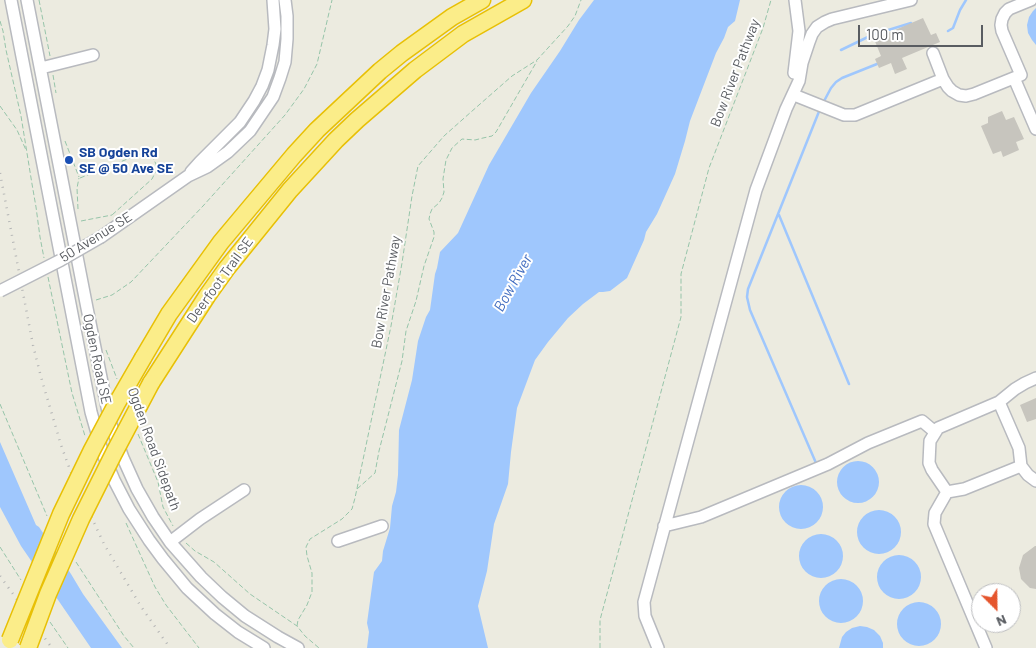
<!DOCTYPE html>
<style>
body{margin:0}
#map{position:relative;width:1036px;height:648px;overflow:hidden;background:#ecebe0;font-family:Barlow,sans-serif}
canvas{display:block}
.north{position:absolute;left:971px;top:583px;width:50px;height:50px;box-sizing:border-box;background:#fff;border:1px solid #bdbec0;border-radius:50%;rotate:157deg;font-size:14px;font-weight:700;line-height:20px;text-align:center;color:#595c61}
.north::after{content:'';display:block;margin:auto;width:18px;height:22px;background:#e5552d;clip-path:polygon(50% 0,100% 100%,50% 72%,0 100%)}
.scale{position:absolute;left:858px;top:25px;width:125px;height:22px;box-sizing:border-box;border:2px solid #595c61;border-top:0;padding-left:6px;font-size:15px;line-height:18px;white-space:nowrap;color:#595c61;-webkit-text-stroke:4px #fff;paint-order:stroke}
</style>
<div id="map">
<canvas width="1036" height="648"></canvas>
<div class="north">N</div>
<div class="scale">100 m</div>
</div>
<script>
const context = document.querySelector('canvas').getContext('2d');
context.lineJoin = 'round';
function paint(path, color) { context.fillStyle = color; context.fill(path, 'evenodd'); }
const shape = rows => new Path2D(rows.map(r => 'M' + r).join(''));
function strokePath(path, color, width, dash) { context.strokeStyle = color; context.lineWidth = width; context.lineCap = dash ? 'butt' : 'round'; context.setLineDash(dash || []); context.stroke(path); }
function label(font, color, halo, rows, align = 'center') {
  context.font = font + ' Barlow,sans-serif'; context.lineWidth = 4; context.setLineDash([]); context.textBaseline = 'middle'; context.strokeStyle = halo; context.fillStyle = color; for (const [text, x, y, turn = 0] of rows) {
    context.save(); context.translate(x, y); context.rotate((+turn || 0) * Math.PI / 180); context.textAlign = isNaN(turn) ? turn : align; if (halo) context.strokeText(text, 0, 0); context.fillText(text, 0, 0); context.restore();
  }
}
const water = shape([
 [594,0,740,0,735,21,728,27,724,38,716,53,690,121,685,141,675,174,657,214,646,232,644,240,627,278,610,291,603,292,599,292,583,304,568,318,548,342,535,360,517,408,511,452,508,484,494,524,487,571,478,606,488,648,367,648,369,632,367,623,374,572,382,561,383,551,390,528,392,506,396,492,398,475,399,430,412,380,418,341,426,317,430,310,435,274,437,268,440,252,458,233,489,165,531,93,560,51,579,20],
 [1036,8,1036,45,1032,40,1028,33,1027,25,1029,17,1033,11],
 [0,442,36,525,39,527,71,574,83,594,122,648,91,648,21,546,0,507],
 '837 482a21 21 0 1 1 42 0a21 21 0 1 1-42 0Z',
 '779 507a22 22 0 1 1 44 0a22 22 0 1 1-44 0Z',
 '857 532a22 22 0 1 1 44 0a22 22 0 1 1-44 0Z',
 '799 556a22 22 0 1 1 44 0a22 22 0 1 1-44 0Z',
 '877 577a22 22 0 1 1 44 0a22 22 0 1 1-44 0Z',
 '819 601a22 22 0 1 1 44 0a22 22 0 1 1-44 0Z',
 '897 624a22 22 0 1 1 44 0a22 22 0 1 1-44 0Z',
 [860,626,867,627,874,630,880,636,883,643,883,648,839,648,842,637,846,632,852,628]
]);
const stream = shape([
 [948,31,953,28,960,10,966,0],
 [841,50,872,35,911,23],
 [823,103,831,88,836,82,842,78,877,64],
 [779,215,849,384],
 [816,463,750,310,747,297,748,289,820,109]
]);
const building = shape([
 [923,18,931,35,936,33,940,42,902,58,907,69,895,74,891,63,879,68,875,59,881,56,874,39],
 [1002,111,1006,120,1014,117,1024,139,1016,142,1019,150,1003,157,1001,151,993,154,981,126,988,123,988,117],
 [1036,398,1036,419,1027,422,1020,405],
 [1035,546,1036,546,1036,589,1030,588,1021,579,1019,568,1023,555]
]);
const path = shape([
 [39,0,50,56],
 [0,21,3,31,6,50,21,116,32,184,36,207,40,237,44,258],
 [53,75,56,93],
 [0,106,17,130,26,150],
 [65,141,79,177],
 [80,178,140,154,147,155,153,158,156,164,157,169,152,179,112,215],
 [78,209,77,188,79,178],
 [81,221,112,215],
 [48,277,72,393,85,436],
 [96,300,112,295,131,282,203,206,285,115,304,89,317,64,332,0],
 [106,350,117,379],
 [0,404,47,516],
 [138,434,158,482,163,507,173,526],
 [357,489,375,473,379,451,402,361,406,331,416,301,424,266,434,237,434,232,429,219,430,214,432,209,439,203,442,198,444,192,443,179,446,160,452,148,462,139,475,140,483,138,492,136,496,132,537,61],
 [126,523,155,587,166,605,199,648],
 [186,543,195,551,214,562,250,594,297,626,305,636,319,648],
 [0,547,21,580],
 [76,562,124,636,134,648],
 [50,622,68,648],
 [297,626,298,620,307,605,312,592,312,573,307,556,306,547,310,539,342,519,352,509,355,498,391,326,402,263,412,196,418,166,444,136,471,112,512,76,537,60,568,26,575,16,581,0],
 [600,648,600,620,681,317,681,274,709,168,763,28,771,0]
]);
const minor = shape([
 [11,0,91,412,103,454,114,480,129,509,149,540,163,559,187,588,215,614,238,632,264,648],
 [27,0,87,308,110,422,123,458,137,489,153,517,170,542,201,577,222,597,245,616,278,637,298,648],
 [933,53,943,79,948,87,952,91,959,95,966,96,974,94,1021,75,1002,31,1001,25,1002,19,1005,13,1009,9,1031,0],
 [41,68,93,55],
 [794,73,799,31,795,0],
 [1014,78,1036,129],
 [794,95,844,115,855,115,943,79],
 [191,172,200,162,240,122,254,101,262,86,268,70,273,45,275,29,273,0],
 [101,237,188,176,207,167,228,152,250,131,273,97,280,78,285,62,287,39,287,16,285,0],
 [999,402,1019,448,1021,466,1028,475,1036,481],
 [947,492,932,470,929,463,930,441,938,428,999,402,1015,389,1025,383,1036,378],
 [947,492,935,513,934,524,986,648],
 [947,492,964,489,1021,466],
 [664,526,701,517,828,464,868,443,922,421,935,432],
 [338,541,382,526],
 [170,542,200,519,244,490],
 [658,648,645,616,644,602,756,190,786,109,799,81,802,63,809,42,812,34,817,27,825,22,832,19,911,0]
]);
const highway = shape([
 [143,358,169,314,221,242,294,155,317,130,380,71,402,53,452,17,482,0],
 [151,383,207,296,227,268,290,190,336,140,357,120,415,70,463,34,523,0]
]);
const rail = shape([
 [0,173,33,345,41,377,61,445,73,478,104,544,140,605,170,648],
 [0,576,52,648]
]);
const minorBridge = shape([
 [0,291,61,260,101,237]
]);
const highwayBridge = shape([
 [10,640,61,514,92,450,117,403,143,358],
 [28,648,48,594,81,519,114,453,151,383]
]);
const markers = [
 [69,160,5,"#1a4fb4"]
];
const streetNames = [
 ["Bow River Pathway",735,73,-69],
 ["50 Avenue SE",96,237,-32],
 ["Deerfoot Trail SE",220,280,-54],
 ["Bow River Pathway",386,292,-80],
 ["Ogden Road SE",97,359,78],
 ["Ogden Road Sidepath",154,449,70]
];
const transitNames = [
 ["SB Ogden Rd",79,152],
 ["SE @ 50 Ave SE",79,168]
];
const waterNames = [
 ["Bow River",513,283,-61]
];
paint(water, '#9fc7fd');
strokePath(stream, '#9fc7fd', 2.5);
paint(building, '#c7c5be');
strokePath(minor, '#b8babf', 14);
strokePath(highway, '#e8c005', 19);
strokePath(path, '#96c4a9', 1, [5, 2.5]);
strokePath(minor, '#fff', 11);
strokePath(highway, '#fbed89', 16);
strokePath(rail, '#b4b5b5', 2.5, [1, 6]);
strokePath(minorBridge, '#b8babf', 14, []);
strokePath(highwayBridge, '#e8c005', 19, []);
strokePath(minorBridge, '#fff', 11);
strokePath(highwayBridge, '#fbed89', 16);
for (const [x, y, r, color] of markers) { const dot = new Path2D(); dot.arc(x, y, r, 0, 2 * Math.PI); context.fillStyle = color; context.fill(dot); strokePath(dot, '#fff', 2); }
label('14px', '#595c61', '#fff', streetNames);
label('bold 14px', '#164399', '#fff', transitNames, 'left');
label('italic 15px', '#436ec0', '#fff', waterNames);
</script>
